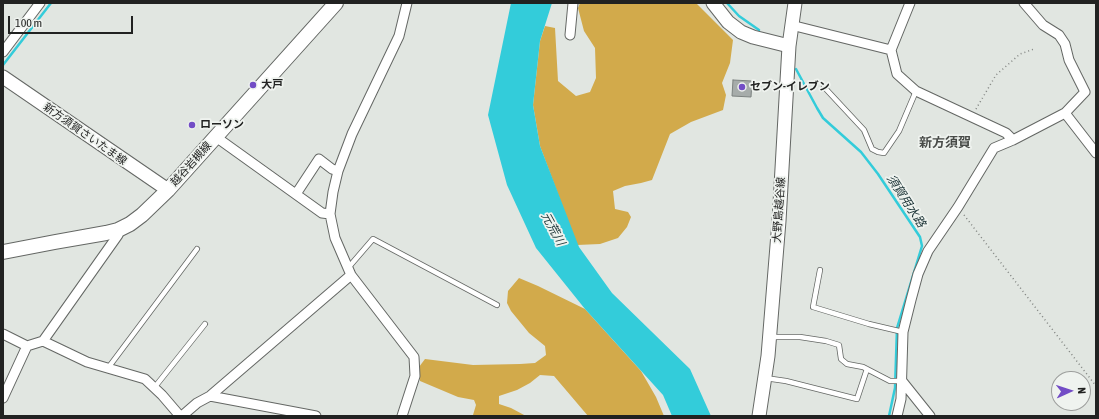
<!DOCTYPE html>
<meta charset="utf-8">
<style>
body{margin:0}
#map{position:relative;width:1099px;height:419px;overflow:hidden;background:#e1e6e1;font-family:"Asap Condensed",sans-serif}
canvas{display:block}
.frame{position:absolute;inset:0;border:4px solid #212221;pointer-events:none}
.north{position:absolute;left:1051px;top:371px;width:40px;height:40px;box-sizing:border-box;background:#eff3ef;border:1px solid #9d9f9d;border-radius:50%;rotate:87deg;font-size:11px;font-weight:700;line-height:16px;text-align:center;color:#212221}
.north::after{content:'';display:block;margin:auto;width:14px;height:18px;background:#734dc6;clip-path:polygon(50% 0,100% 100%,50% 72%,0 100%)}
.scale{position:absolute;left:8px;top:16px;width:125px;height:18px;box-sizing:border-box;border:2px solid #212221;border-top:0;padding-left:5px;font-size:12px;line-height:14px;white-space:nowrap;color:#212221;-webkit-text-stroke:3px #eff3ef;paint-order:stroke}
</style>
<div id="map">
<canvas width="1099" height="419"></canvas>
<div class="frame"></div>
<div class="north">N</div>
<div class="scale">100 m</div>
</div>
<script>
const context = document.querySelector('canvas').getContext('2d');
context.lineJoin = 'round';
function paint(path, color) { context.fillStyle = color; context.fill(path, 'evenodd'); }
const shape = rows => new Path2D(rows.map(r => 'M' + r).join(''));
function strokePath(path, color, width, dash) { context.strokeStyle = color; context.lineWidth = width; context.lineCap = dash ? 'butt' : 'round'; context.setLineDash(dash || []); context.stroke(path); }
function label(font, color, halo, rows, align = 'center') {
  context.font = font + ' "Asap Condensed","Noto Sans JP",sans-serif'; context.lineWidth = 3.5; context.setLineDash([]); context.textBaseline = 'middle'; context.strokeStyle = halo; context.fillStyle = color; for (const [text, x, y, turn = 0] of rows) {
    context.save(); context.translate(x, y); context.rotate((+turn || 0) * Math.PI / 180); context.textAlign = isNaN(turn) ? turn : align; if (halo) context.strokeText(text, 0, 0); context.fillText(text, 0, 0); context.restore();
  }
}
const forest = shape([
 [580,3,696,3,733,40,730,63,722,83,726,95,723,110,691,122,670,134,652,180,641,183,625,186,613,191,615,209,628,212,631,217,627,227,618,238,600,244,577,245,540,146,533,105,540,41,545,26,555,28,558,81,576,96,590,92,596,78,595,48,584,31,578,8],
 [519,278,538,286,585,309,641,371,656,397,664,416,588,416,554,376,540,375,530,383,517,390,499,396,499,404,511,408,526,416,469,416,473,415,476,405,474,400,458,397,420,381,419,367,425,359,473,365,520,364,535,363,546,355,545,346,529,333,511,311,507,303,508,291]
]);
const water = shape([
 [511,3,552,3,540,41,533,105,540,146,579,247,612,293,690,369,711,416,672,416,663,395,585,309,536,248,507,185,488,115]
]);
const stream = shape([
 [727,3,739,16,759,30],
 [3,65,51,3],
 [796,69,817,108,823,118,861,152,878,174,920,237,922,246,897,328,895,388,889,416]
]);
const building = shape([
 [733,80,752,81,751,97,732,96,733,80]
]);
const path = shape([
 [976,109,996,75,1020,54,1034,49],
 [964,215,1096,386]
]);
const lane = shape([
 [824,87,864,130,872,149,878,152,884,153,899,131,916,91],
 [348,268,373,239,497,305],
 [820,270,813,307,869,324,903,332],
 [771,337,800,337,826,341,839,345,841,359,847,364,863,367,890,381,902,381],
 [108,368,197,249],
 [765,378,786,381,857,399,867,369],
 [154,388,205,324]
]);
const street = shape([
 [910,3,891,50,897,74,916,91,1006,133,1013,140],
 [1024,3,1043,25,1059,35,1065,44,1069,60,1085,92,1065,113],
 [791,25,891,50],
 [570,35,573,3],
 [3,52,40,3],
 [216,137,322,213,330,214],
 [296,194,319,159,332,169,338,171],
 [3,334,27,346],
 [43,341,87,362,145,379,162,395,180,416],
 [902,381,930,416],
 [210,396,316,416],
 [3,398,27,346,43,341,118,235,118,230],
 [182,416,197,403,210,396,351,275],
 [402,416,415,376,414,357,351,275,335,238,330,214,333,192,338,171,352,134,399,36,407,3],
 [897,416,901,399,903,332,911,300,918,274,928,251,958,207,994,148,1013,140,1065,113,1096,153]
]);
const secondary = shape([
 [713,3,728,22,741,32,753,37,789,46],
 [3,77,168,190],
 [759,416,768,356,779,221,789,46,795,3]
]);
const primary = shape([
 [3,252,55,242,106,233,118,230,130,224,142,215,168,190,336,3]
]);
const markers = [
 [253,85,4,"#734dc6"],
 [742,87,4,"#734dc6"],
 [192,125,4,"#734dc6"]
];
const poiNames = [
 ["大戸",261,85],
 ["セブン-イレブン",750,87],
 ["ローソン",200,125]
];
const streetNames = [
 ["新方須賀さいたま線",85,134,35],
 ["越谷岩槻線",191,164,-48],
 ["大野島越谷線",779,210,-86]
];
const waterNames = [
 ["須賀用水路",906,201,57],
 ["元荒川",553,229,61]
];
const quarterNames = [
 ["新方須賀",945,143]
];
paint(forest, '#d2aa4b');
paint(water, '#33ccda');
strokePath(stream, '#33ccda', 2.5);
paint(building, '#a6acaa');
strokePath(building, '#7c8280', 1);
strokePath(lane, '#646764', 6);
strokePath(street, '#646764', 11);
strokePath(secondary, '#646764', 15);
strokePath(primary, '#646764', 16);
strokePath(path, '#838683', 1.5, [1, 3]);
strokePath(lane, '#fff', 4.5);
strokePath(street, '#fff', 9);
strokePath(secondary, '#fff', 13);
strokePath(primary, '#fff', 14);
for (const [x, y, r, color] of markers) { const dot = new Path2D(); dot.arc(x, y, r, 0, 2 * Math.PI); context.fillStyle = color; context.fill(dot); strokePath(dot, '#eff3ef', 1.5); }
label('bold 11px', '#212221', '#eff3ef', poiNames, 'left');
label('11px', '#212221', '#eff3ef', streetNames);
label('italic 12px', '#1a3235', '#eff3ef', waterNames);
label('bold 13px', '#484b48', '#eff3ef', quarterNames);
</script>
